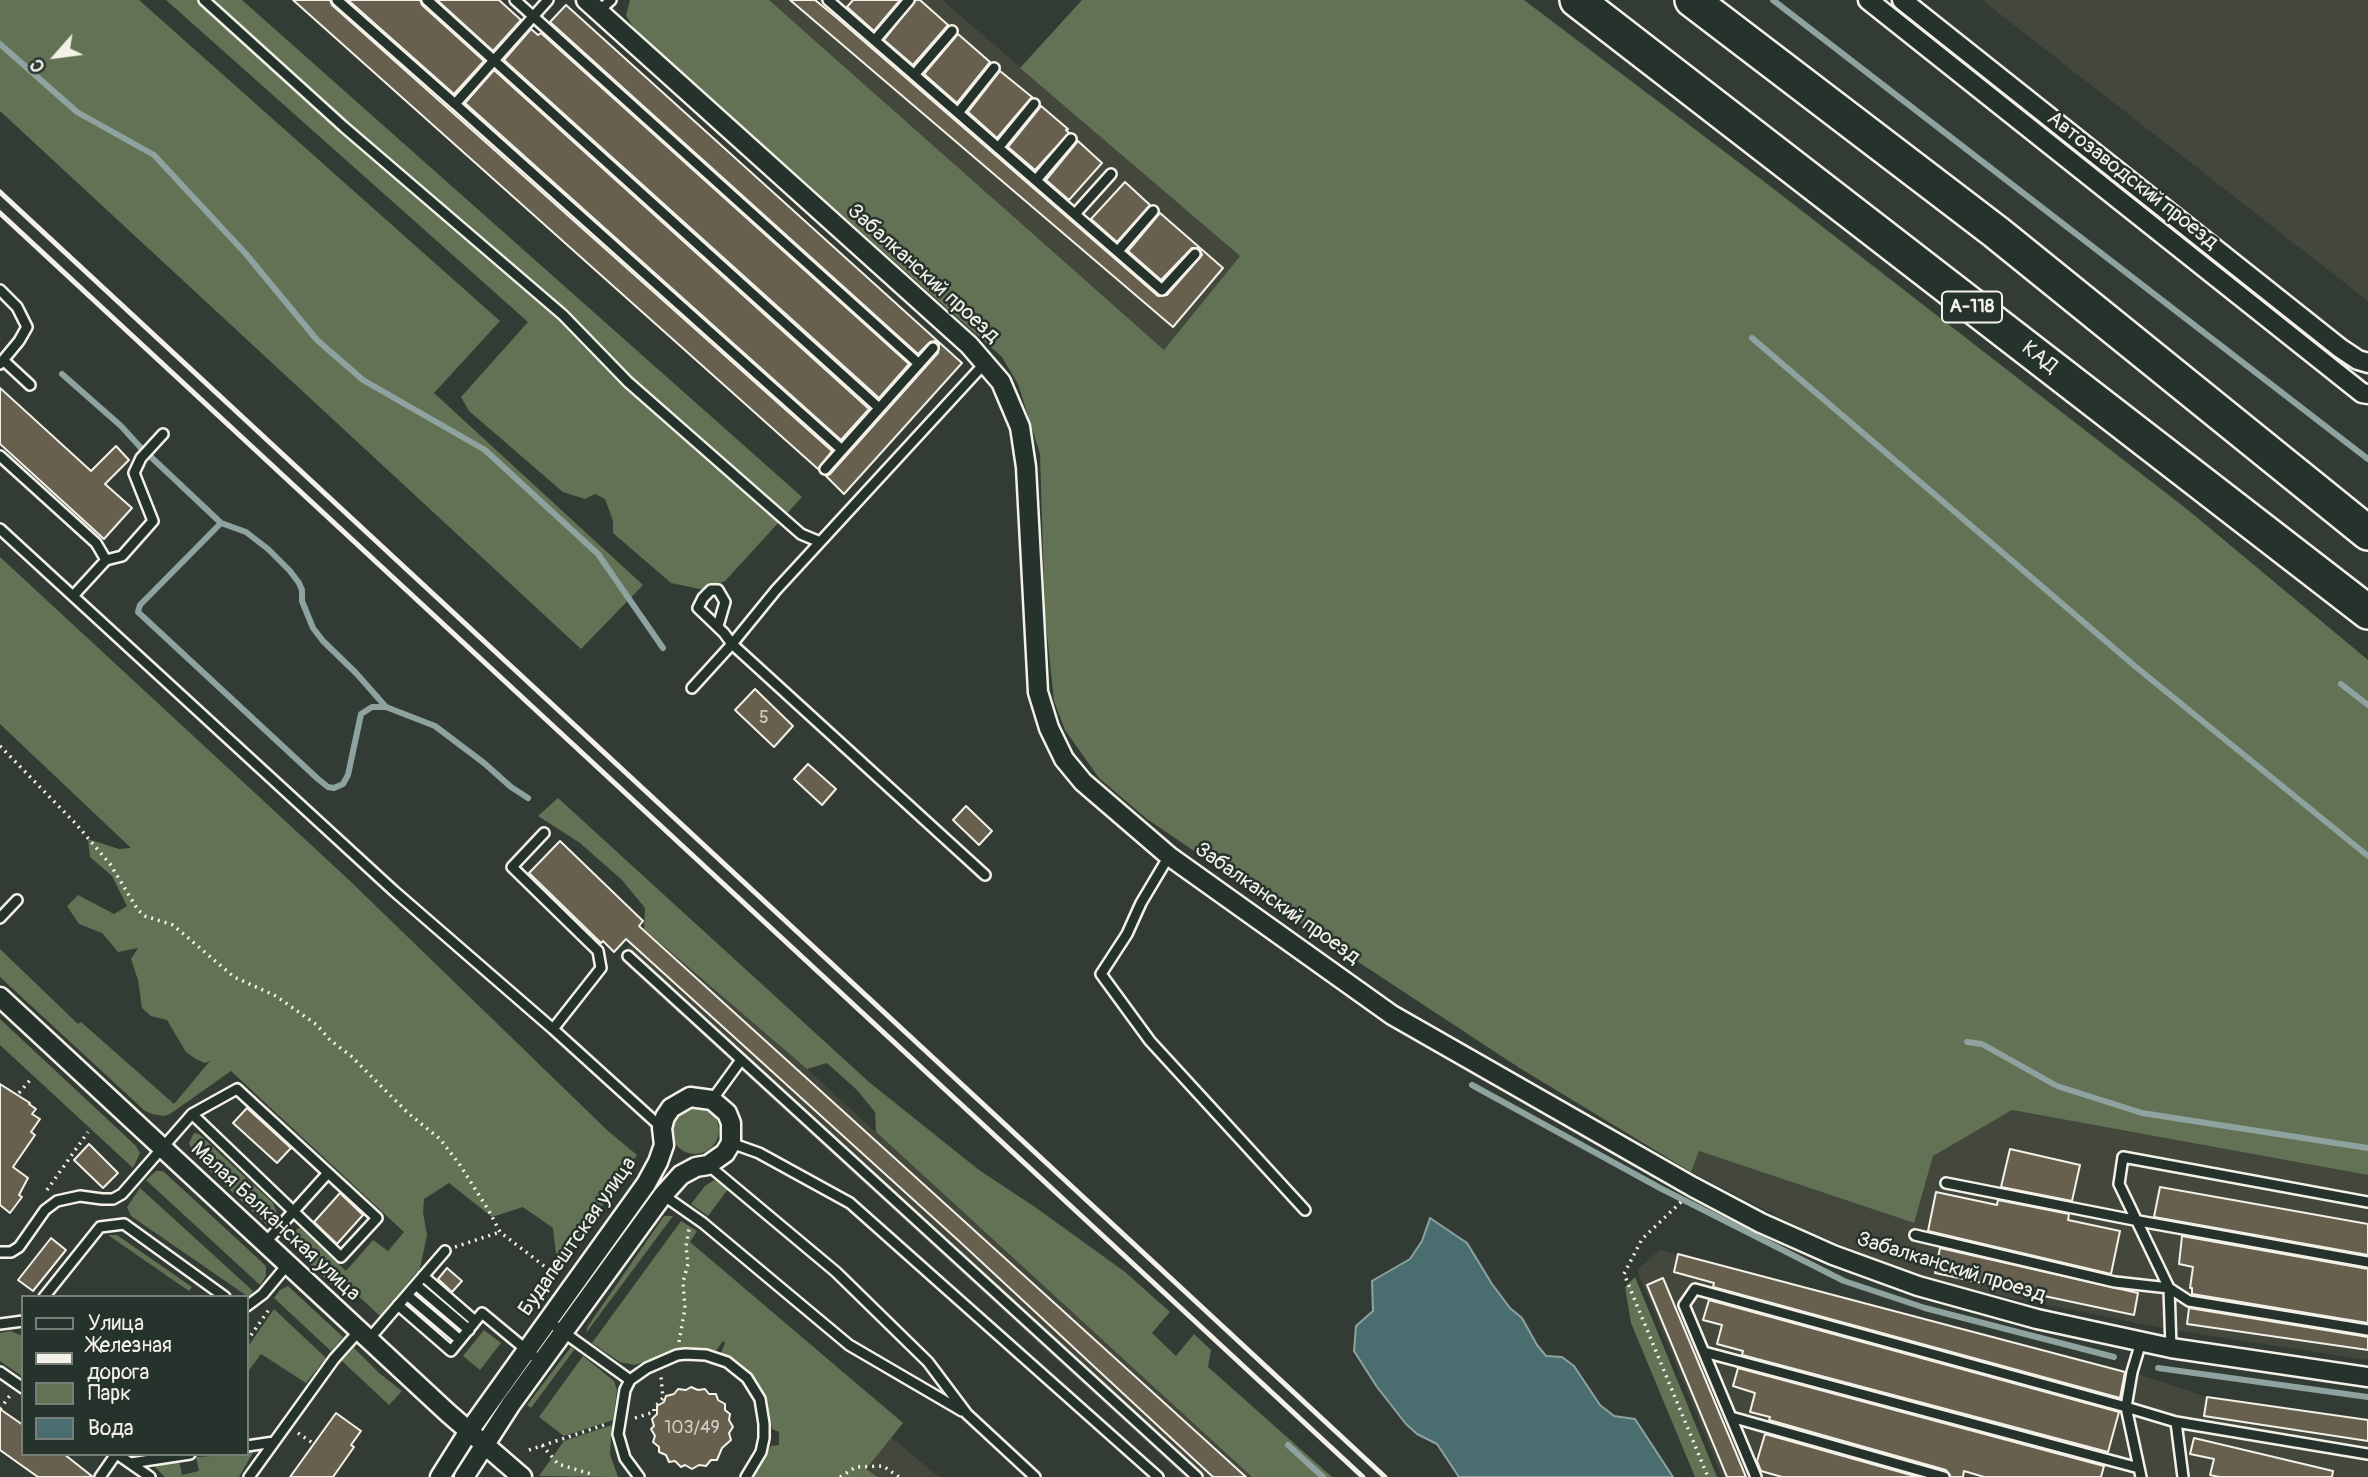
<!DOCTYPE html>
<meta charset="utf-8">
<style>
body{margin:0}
#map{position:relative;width:2368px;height:1477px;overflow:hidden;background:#333c34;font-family:Pangolin,sans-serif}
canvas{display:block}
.legend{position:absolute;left:21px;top:1295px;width:228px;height:161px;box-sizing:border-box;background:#26332d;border:2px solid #787f78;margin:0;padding:9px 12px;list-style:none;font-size:21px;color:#f4f1e8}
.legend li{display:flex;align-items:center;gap:14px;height:35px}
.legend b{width:35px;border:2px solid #787f78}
.north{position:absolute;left:21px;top:21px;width:70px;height:70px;-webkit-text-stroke:5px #26332d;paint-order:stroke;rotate:242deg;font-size:19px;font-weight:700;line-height:28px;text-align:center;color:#f4f1e8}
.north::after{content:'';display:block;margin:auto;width:24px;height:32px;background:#f4f1e8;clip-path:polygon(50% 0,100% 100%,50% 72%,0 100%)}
</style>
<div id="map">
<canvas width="2368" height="1477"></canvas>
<ul class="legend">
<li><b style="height:9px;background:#26332d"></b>Улица</li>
<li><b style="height:9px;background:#f4f1e8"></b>Железная дорога</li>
<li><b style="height:19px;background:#637254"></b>Парк</li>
<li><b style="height:19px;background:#4a6d70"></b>Вода</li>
</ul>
<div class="north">С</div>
</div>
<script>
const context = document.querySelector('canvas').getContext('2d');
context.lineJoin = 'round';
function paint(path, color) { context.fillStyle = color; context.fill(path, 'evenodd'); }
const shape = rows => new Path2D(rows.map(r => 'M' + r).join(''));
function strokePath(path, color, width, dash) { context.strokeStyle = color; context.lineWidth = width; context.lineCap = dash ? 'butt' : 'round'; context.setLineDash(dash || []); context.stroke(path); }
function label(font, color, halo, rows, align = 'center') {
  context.font = font + ' Pangolin,sans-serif'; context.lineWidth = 5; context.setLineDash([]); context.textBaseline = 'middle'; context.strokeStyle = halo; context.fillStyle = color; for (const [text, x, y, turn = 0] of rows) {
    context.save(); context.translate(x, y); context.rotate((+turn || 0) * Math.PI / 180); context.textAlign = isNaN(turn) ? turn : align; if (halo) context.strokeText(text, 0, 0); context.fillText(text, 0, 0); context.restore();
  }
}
const built = shape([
 [769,0,942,0,1240,256,1164,350],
 [1982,0,2368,0,2368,301],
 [644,929,807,1069,1252,1477,1184,1477,618,958],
 [2012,1110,2368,1175,2368,1360,2172,1330,1928,1281,1801,1228,1691,1172,1699,1151,1913,1223,1933,1156],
 [1660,1250,2132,1372,2207,1397,2368,1420,2368,1477,1722,1477,1637,1270],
 [836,1391,939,1477,777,1477]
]);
const green = shape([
 [0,0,139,0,500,321,434,393,643,585,581,649,0,111],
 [166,0,242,0,802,497,725,581,705,590,671,583,613,533,613,521,605,499,595,494,585,499,563,492,469,411,461,397,528,322],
 [630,0,769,0,1164,350,1240,256,1020,68,1082,0,1524,0,1766,183,2188,510,2368,660,2368,1175,2012,1110,1933,1156,1914,1223,1699,1151,1691,1172,1518,1067,1334,946,1147,819,1099,778,1065,730,1054,701,1045,615,1040,454,1018,384,1002,357,638,34,626,16],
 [0,557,349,880,608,1131,637,1155,565,1260,557,1263,553,1228,523,1207,492,1217,449,1183,424,1199,423,1213,427,1235,420,1268,380,1316,339,1278,332,1285,303,1257,294,1243,293,1231,300,1228,346,1271,373,1240,388,1251,404,1232,231,1071,170,1114,164,1116,152,1114,145,1111,0,977,0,949,78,1024,81,1022,174,1104,210,1061,205,1063,196,1059,186,1052,167,1020,151,1016,142,1008,138,980,131,959,138,948,118,952,102,933,79,924,67,906,78,895,114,914,127,906,112,876,90,857,88,839,119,849,131,848,0,724],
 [558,798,869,1082,979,1170,1035,1207,1125,1272,1170,1312,1152,1333,1176,1356,1194,1334,1211,1350,1208,1367,1332,1477,1252,1477,876,1132,875,1112,857,1090,827,1063,807,1069,644,929,645,908,622,880,580,843,538,816],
 [0,1019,136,1146,140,1153,133,1168,0,1045],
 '671 1130a24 24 0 1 1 48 0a24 24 0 1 1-48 0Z',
 [194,1133,199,1134,273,1203,277,1213,274,1223,267,1225,194,1156,189,1143],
 [156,1171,163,1171,266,1266,266,1276,260,1285,146,1180],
 [714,1180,728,1189,708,1216,691,1204,705,1186],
 [140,1188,253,1291,251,1294,247,1296,131,1216,127,1207],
 [664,1216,673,1216,586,1333,588,1326],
 [681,1221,697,1231,690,1242,903,1423,866,1469,877,1477,754,1477,771,1446,779,1445,779,1432,772,1429,765,1394,757,1382,747,1371,721,1353,725,1343,723,1341,716,1351,678,1349,635,1365,620,1362,592,1343],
 [108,1235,117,1235,192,1287,189,1291],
 [1635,1277,1717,1477,1695,1477,1631,1323,1625,1287],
 [288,1286,343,1337,331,1351,274,1298,280,1290],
 [274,1309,326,1358,306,1383,261,1354,247,1373,247,1348],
 [484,1330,501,1343,480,1370,463,1356],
 [10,1331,23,1336,23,1377,0,1361,0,1333],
 [571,1347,574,1350,531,1408,527,1405],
 [354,1348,379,1373,402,1391,389,1405,342,1361],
 [583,1356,614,1381,617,1390,613,1420,564,1436,539,1417],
 [612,1425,610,1454,618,1477,539,1476,564,1441],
 [255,1449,239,1477,165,1477,154,1466,155,1463,179,1460,182,1475,199,1471,196,1457,247,1454,247,1451]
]);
const water = shape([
 [1430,1218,1467,1243,1492,1284,1510,1308,1522,1318,1537,1345,1546,1356,1562,1357,1574,1366,1600,1405,1614,1416,1635,1419,1673,1477,1459,1477,1437,1444,1417,1434,1406,1424,1377,1387,1354,1351,1356,1326,1373,1311,1372,1281,1410,1259,1422,1241,1430,1218]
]);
const stream = shape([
 [1773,0,2368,459],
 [0,44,77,112,154,155,246,254,317,340,363,380,485,450,598,554,663,648],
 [1752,338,2136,667,2368,856],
 [62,374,121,426,141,448],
 [151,457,221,523,246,532,268,549,290,571,299,583,302,590,302,601,313,628,323,641,356,673,386,707],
 [221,523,140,605,138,612,318,779,328,787,334,788,343,784,348,775,361,714,372,707,386,707,435,726,484,763,511,787,528,798],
 [2341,684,2368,705],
 [1967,1042,1982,1044,2057,1086,2142,1113,2368,1148],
 [1472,1085,1660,1188,1844,1281,1925,1308,2114,1357],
 [2158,1368,2368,1397],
 [1288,1445,1323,1477]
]);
const building = shape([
 [293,0,330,0,332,5,832,451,818,469,293,0],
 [348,0,420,0,422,5,484,61,454,94,348,0],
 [437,0,499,0,521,20,493,51,437,0],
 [790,0,815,0,837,18,1158,296,1167,295,1202,255,1199,248,1192,248,1161,280,1128,251,1160,213,1223,268,1173,327,790,0],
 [853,0,900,0,874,31,847,7,853,0],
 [916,0,920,0,948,25,913,65,884,40,916,0],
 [566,5,962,363,844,494,826,476,830,474,938,353,939,345,935,341,930,342,918,354,550,22,566,5],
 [531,29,538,35,541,33,909,364,879,398,504,60,531,29],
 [958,34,990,62,957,103,924,74,958,34],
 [494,70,869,409,841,440,465,103,494,70],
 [1000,71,1032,97,997,138,968,112,1000,71],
 [1041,106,1068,129,1066,130,1069,133,1035,170,1008,147,1041,106],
 [1078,141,1102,163,1069,200,1046,180,1078,141],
 [1125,182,1150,205,1117,242,1091,219,1125,182],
 [0,388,91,471,116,446,129,460,105,484,132,508,104,539,0,444,0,388],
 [755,689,793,726,774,747,735,710,755,689],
 [808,764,836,789,822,805,794,779,808,764],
 [966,806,992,831,979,845,953,820,966,806],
 [560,841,643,921,639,926,1246,1477,1213,1477,960,1242,626,939,614,952,603,941,601,943,529,873,560,841],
 [0,1084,30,1103,29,1104,36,1109,32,1114,40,1119,31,1132,35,1135,13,1167,28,1178,19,1195,22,1197,10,1213,0,1205,0,1084],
 [247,1108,291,1148,277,1163,233,1123,247,1108],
 [89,1144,118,1173,103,1188,74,1160,89,1144],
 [2010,1149,2080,1165,2072,1201,2001,1187,2010,1149],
 [2160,1187,2368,1224,2368,1255,2154,1217,2160,1187],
 [1936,1192,1997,1205,1998,1200,2069,1214,2068,1220,2120,1231,2111,1274,1928,1231,1936,1192],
 [340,1193,363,1215,337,1244,314,1222,340,1193],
 [2182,1236,2368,1269,2368,1323,2192,1294,2192,1288,2190,1288,2193,1267,2179,1264,2182,1236],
 [51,1238,66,1250,33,1291,18,1280,51,1238],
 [1940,1248,2138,1293,2134,1315,1935,1273,1940,1248],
 [1678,1254,2125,1372,2120,1398,1713,1287,1714,1283,1674,1272,1678,1254],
 [447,1268,462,1281,452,1292,438,1279,447,1268],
 [1663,1278,1699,1364,1746,1477,1727,1477,1647,1285,1663,1278],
 [1709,1300,2119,1412,2108,1452,1742,1355,1743,1351,1717,1344,1722,1325,1703,1320,1709,1300],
 [2189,1308,2368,1337,2368,1350,2187,1324,2189,1308],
 [1738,1368,2104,1466,2101,1477,1984,1477,1964,1471,1963,1477,1951,1477,1946,1470,1769,1420,1770,1417,1750,1412,1755,1393,1733,1386,1738,1368],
 [691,1387,698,1390,705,1389,709,1394,716,1394,718,1400,725,1404,725,1410,730,1414,729,1420,733,1427,729,1433,731,1440,722,1448,717,1460,711,1460,706,1466,699,1465,692,1469,685,1465,681,1467,675,1461,669,1462,666,1455,659,1452,659,1447,653,1442,655,1436,651,1429,654,1426,652,1419,657,1414,657,1406,664,1402,666,1396,674,1394,678,1389,686,1390,691,1387],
 [2207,1397,2368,1420,2368,1441,2204,1416,2207,1397],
 [0,1409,23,1425,23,1454,64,1454,93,1477,38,1477,0,1450,0,1409],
 [336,1413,361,1431,351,1445,354,1447,333,1477,290,1477,336,1413],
 [1765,1434,1918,1477,1782,1477,1761,1471,1757,1461,1765,1434],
 [2194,1438,2333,1471,2332,1477,2219,1477,2210,1475,2214,1459,2190,1454,2194,1438]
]);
const path = shape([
 [0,746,76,824,110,864,138,910,145,916,173,925,234,977,276,996,317,1025,330,1040,351,1056,408,1113,440,1139,460,1165,489,1211,500,1232,557,1276],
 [19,1093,31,1079],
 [47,1190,88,1132],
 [1681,1202,1642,1239,1624,1274,1708,1477],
 [455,1247,500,1232],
 [247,1341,270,1308],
 [679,1342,685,1308,683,1282,688,1264,686,1246,689,1229],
 [0,1409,11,1394],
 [635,1418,654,1412,654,1408,663,1398,661,1377],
 [298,1433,314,1444],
 [542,1445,558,1464,591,1474,593,1477],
 [529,1450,607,1424],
 [840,1477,856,1467,883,1466,899,1477]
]);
const service = shape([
 [204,0,344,127,563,315,628,382,801,534,820,542],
 [337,0,455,104],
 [427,0,879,408],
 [515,0,919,364],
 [548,0,455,104,842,450],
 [828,0,1162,290,1195,254],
 [598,12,611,0],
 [875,40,909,0],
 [914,75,952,31],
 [958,113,994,68],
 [998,148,1034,104],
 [1036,180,1071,139],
 [1075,214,1111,174],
 [1118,251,1153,211],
 [0,290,17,307,27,327,19,341,0,364],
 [3,360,30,385],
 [0,456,96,543,106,560],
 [825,469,933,348],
 [0,529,394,891,553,1029,662,1128],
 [73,596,106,560,122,556,153,521,134,473,141,458,163,434],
 [718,626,725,602,718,590,711,590,703,598,698,608,724,633,732,644,985,875],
 [692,688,732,644,776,590,985,363],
 [544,833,512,867,598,951,601,968,553,1029],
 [1169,856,1141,903,1127,934,1101,974,1150,1041,1305,1210],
 [0,918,17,900],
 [628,956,1197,1477],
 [712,1100,741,1060],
 [731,1143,759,1153,850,1203,1158,1477],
 [708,1165,836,1272,928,1362,967,1414,1035,1477],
 [1946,1183,2139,1221,2368,1262],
 [663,1195,703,1223,849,1345,962,1411],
 [1915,1235,2115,1282,2169,1288,2189,1301,2368,1330],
 [265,1243,328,1173],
 [0,1252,11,1252,19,1247,45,1210,57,1201,80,1196,102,1199,113,1199,122,1194,192,1114,237,1089,377,1218,341,1257,192,1114],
 [423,1276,475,1321],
 [416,1285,469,1330],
 [407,1295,460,1340],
 [44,1297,100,1227,124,1224,225,1297],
 [398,1305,451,1351,482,1313,541,1362],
 [247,1306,263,1294,288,1264],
 [548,1321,630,1380],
 [0,1324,23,1321],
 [369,1339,445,1251],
 [2141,1342,2132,1372,2126,1407,2176,1422,2368,1454],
 [2171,1348,2169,1288,2119,1184,2123,1157,2368,1202],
 [1704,1352,2139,1468],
 [0,1372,23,1388],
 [1731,1417,1944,1477],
 [2176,1422,2183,1477],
 [247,1446,274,1442],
 [117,1454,150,1477],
 [131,1463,190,1454],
 [100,1477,116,1454],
 [249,1477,334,1359,359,1331],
 [639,1477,625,1458,618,1434,625,1390,630,1380,647,1368,677,1355,685,1354,706,1355,727,1362,747,1378,760,1399,764,1424,764,1438,761,1452,746,1477],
 [1756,1477,1684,1305,1695,1289,2126,1407,2141,1477]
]);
const minor = shape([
 [586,0,969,345,1001,382,1020,427,1026,467,1038,692,1049,728,1064,759,1083,782,1169,856,1392,1015,1693,1187,1761,1223,1833,1255,1918,1286,2037,1319,2171,1348,2368,1377],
 [1868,0,2362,393,2368,394],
 [1902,0,2340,348,2358,360,2368,363],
 [0,997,448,1413,522,1477],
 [440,1477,469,1431,646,1184,658,1162,664,1145,662,1128,665,1117,671,1108,690,1097,712,1100,727,1113,731,1123,731,1143,725,1153,708,1165,696,1167,681,1175,663,1195,511,1404,464,1477]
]);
const motorway = shape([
 [1577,0,2368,612],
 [1692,0,1996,232,2368,533]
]);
const rail = shape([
 [0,192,1385,1477],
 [0,213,1363,1477]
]);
const numberNames = [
 ["5",764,718],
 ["103/49",692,1428]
];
const shields = [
 [1972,307,60]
];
const shieldNames = [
 ["А-118",1972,307]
];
const streetNames = [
 ["Автозаводский проезд",2132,181,38],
 ["Забалканский проезд",923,274,42],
 ["КАД",2039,358,38],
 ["Забалканский проезд",1277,904,35],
 ["Малая Балканская улица",275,1222,43],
 ["Будапештская улица",578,1237,-55],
 ["Забалканский проезд",1951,1268,17]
];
paint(built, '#43473c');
paint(green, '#637254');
paint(water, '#4a6d70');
strokePath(water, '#8ea2a0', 2);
strokePath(stream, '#8ea2a0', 6);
paint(building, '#67604f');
strokePath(building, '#f4f1e8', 2);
strokePath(service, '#f4f1e8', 14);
strokePath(minor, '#f4f1e8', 23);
strokePath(motorway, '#f4f1e8', 38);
strokePath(path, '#f4f1e8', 3.5, [2, 5]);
strokePath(service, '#26332d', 9);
strokePath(minor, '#26332d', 18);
strokePath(motorway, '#26332d', 33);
strokePath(rail, '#f4f1e8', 5);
label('18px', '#d1cdc2', null, numberNames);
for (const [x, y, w] of shields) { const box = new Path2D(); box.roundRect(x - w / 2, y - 15.5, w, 31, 5); context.fillStyle = '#26332d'; context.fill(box); strokePath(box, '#f4f1e8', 2); }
label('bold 19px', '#f4f1e8', null, shieldNames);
label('21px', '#f4f1e8', '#26332d', streetNames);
</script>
